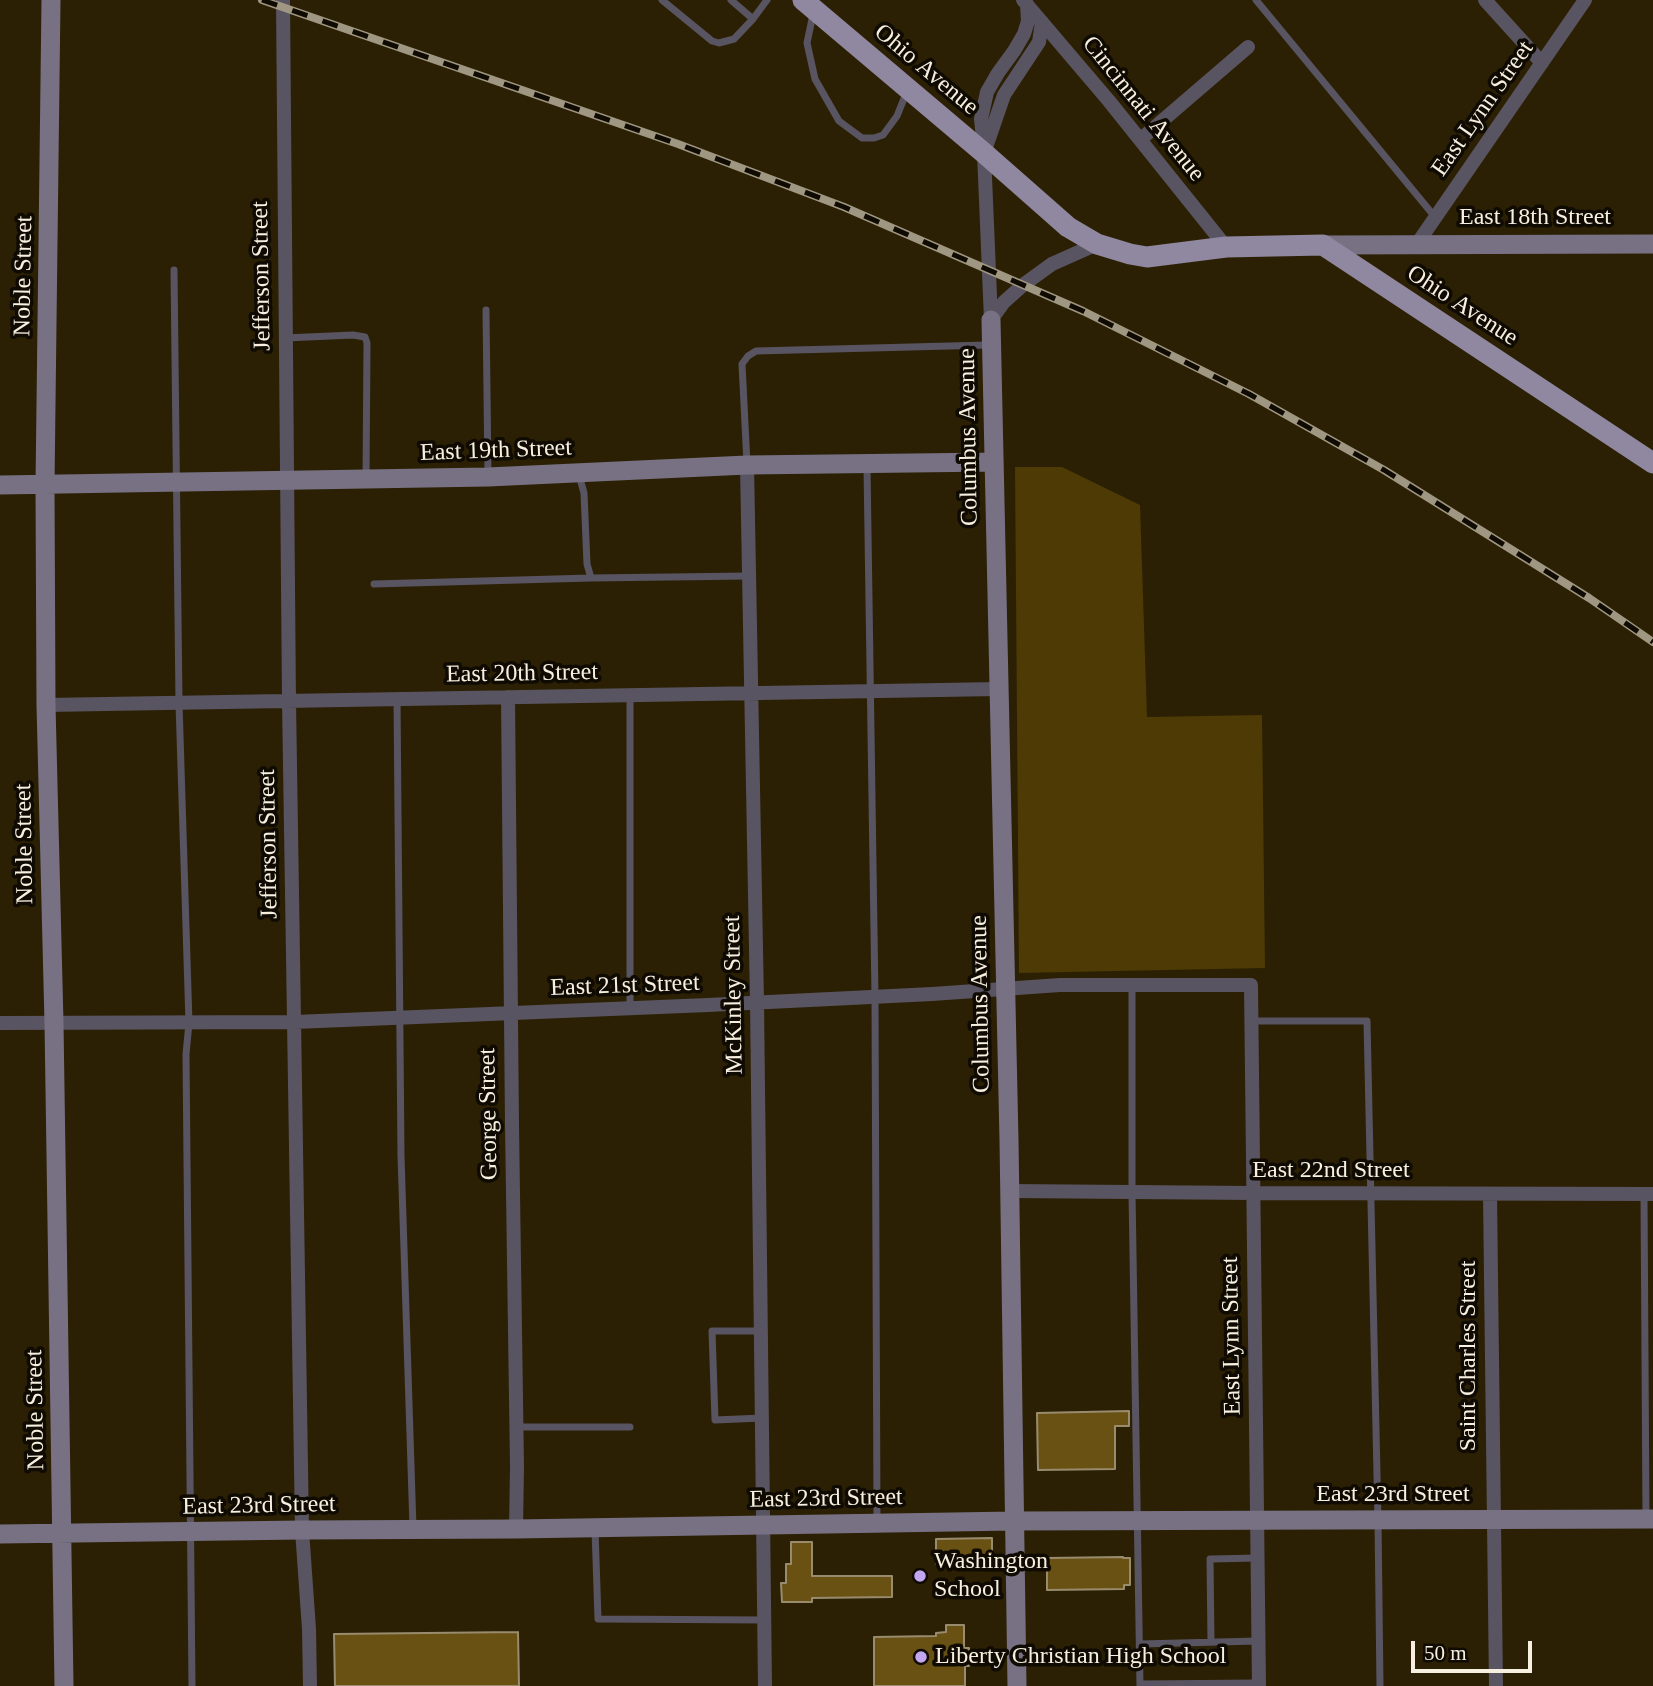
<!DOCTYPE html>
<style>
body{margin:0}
#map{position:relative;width:1653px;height:1686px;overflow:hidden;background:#2b2004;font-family:"Times New Roman",serif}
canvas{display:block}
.scale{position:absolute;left:1411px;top:1641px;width:121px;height:32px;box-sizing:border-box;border:4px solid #f7f0e0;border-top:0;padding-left:9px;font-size:21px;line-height:24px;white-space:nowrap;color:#f7f0e0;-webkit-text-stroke:5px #0f0a02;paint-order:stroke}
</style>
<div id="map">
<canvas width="1653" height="1686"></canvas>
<div class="scale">50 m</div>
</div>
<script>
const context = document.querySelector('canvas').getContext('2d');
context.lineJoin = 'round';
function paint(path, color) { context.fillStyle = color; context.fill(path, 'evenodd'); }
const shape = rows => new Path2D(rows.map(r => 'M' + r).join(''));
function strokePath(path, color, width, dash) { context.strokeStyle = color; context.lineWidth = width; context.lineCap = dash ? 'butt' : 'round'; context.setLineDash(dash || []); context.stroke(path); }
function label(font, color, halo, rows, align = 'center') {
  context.font = font + ' "Times New Roman",serif'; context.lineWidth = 7; context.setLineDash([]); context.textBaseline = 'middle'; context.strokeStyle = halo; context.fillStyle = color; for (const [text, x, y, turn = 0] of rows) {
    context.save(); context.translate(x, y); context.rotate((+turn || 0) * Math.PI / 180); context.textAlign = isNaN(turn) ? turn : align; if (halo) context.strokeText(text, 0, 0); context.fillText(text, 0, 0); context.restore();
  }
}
const green = shape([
 [1015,467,1062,467,1140,505,1147,717,1262,715,1265,968,1019,973]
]);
const building = shape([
 [1129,1411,1129,1426,1115,1426,1115,1469,1038,1470,1037,1413,1129,1411],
 [992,1538,992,1564,936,1564,936,1539,992,1538],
 [791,1542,812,1542,812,1576,892,1576,892,1597,812,1598,812,1602,782,1602,781,1583,786,1583,786,1564,791,1564,791,1542],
 [1123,1557,1123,1558,1130,1558,1130,1585,1124,1585,1124,1589,1047,1590,1047,1558,1123,1557],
 [946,1625,964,1625,964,1648,969,1648,969,1666,965,1666,965,1686,874,1686,874,1637,936,1636,936,1633,946,1632,946,1625],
 [518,1632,519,1686,335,1686,334,1634,518,1632]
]);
const lane = shape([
 [662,0,712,41,719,43,734,39,753,19],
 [731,0,753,19,767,0],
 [1256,0,1435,217],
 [813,14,807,43,815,79,839,121,862,138,874,138,883,135,897,116,907,91],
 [174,270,179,703,189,1023,186,1054,192,1686],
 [486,310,488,476],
 [285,338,353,335,365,337,367,343,366,479],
 [747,464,742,364,748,356,756,351,988,345],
 [867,467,875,997,877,1522],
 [579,475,584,493,587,564,591,578],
 [374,584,591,578,748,576],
 [630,696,630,1008],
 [397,699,401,1156,413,1528],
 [1132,985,1132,1192,1140,1686],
 [1252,1021,1367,1021,1378,1520,1380,1686],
 [1644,1195,1646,1519],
 [761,1331,712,1331,715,1420,762,1418],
 [517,1427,630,1427],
 [595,1529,598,1619,764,1620],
 [1211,1642,1210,1559,1258,1558],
 [1140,1644,1258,1641],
 [1140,1684,1259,1683]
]);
const street = shape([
 [283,0,289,701,302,1530,309,1629,310,1686],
 [1023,0,1109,101,1226,247],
 [1485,0,1542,63],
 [1141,139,1248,47],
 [984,148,981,119,987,92,998,73,1014,51,1024,34,1028,21,1027,4],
 [1417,244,1585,0],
 [991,320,984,153,1004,95,1039,42,1042,22],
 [991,320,1004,302,1023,285,1052,264,1097,244],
 [747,465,757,1002,765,1686],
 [508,697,512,1124,517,1467,516,1529],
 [46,705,999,689],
 [0,1023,295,1022,708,1005,932,994,1060,985,1251,985,1259,1686],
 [1009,1191,1253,1193,1653,1194],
 [1490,1194,1496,1686]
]);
const secondary = shape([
 [51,0,45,485,46,705,54,1023,64,1686],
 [1323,245,1653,244],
 [991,320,1009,1140,1017,1686],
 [0,485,488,477,747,465,994,462],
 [0,1534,302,1530,516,1529,1014,1521,1653,1519]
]);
const primary = shape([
 [803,0,984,153,1068,227,1097,244,1130,254,1147,257,1226,247,1323,245,1653,463]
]);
const rail = shape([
 [262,0,678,144,844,207,1083,311,1249,394,1384,470,1589,598,1653,642]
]);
const markers = [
 [920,1576,7,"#c4a7f1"],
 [921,1657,7,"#c4a7f1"]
];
const streetNames = [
 ["Ohio Avenue",926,70,40],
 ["Cincinnati Avenue",1143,109,51],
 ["East Lynn Street",1483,109,-55],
 ["East 18th Street",1535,218],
 ["Noble Street",24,276,-89],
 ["Jefferson Street",262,276,-91],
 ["Ohio Avenue",1462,306,33],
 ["Columbus Avenue",969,437,-91],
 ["East 19th Street",496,451,-2],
 ["East 20th Street",522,674,-1],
 ["Noble Street",25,844,-91],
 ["Jefferson Street",269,844,-91],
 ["East 21st Street",625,986,-2],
 ["McKinley Street",734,995,-91],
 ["Columbus Avenue",981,1004,-91],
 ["George Street",489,1114,-91],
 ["East 22nd Street",1331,1171],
 ["East Lynn Street",1232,1336,-91],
 ["Saint Charles Street",1469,1356,-90],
 ["Noble Street",36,1410,-91],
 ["East 23rd Street",1393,1495],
 ["East 23rd Street",826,1499,-1],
 ["East 23rd Street",259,1506,-1]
];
const poiNames = [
 ["Washington",934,1562],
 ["School",934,1590],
 ["Liberty Christian High School",935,1657]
];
paint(green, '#4d3a05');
paint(building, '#685112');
strokePath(building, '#998c6e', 2);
strokePath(lane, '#595461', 7);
strokePath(street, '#595461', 14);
strokePath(secondary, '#787184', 19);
strokePath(primary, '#9087a0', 21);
strokePath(rail, '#a09782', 8);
strokePath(rail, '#0f0a02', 5, [16]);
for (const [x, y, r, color] of markers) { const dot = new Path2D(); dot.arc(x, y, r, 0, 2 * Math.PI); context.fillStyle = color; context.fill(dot); strokePath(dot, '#0f0a02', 2.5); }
label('24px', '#f7f0e0', '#0f0a02', streetNames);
label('24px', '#f7f0e0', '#0f0a02', poiNames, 'left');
</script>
